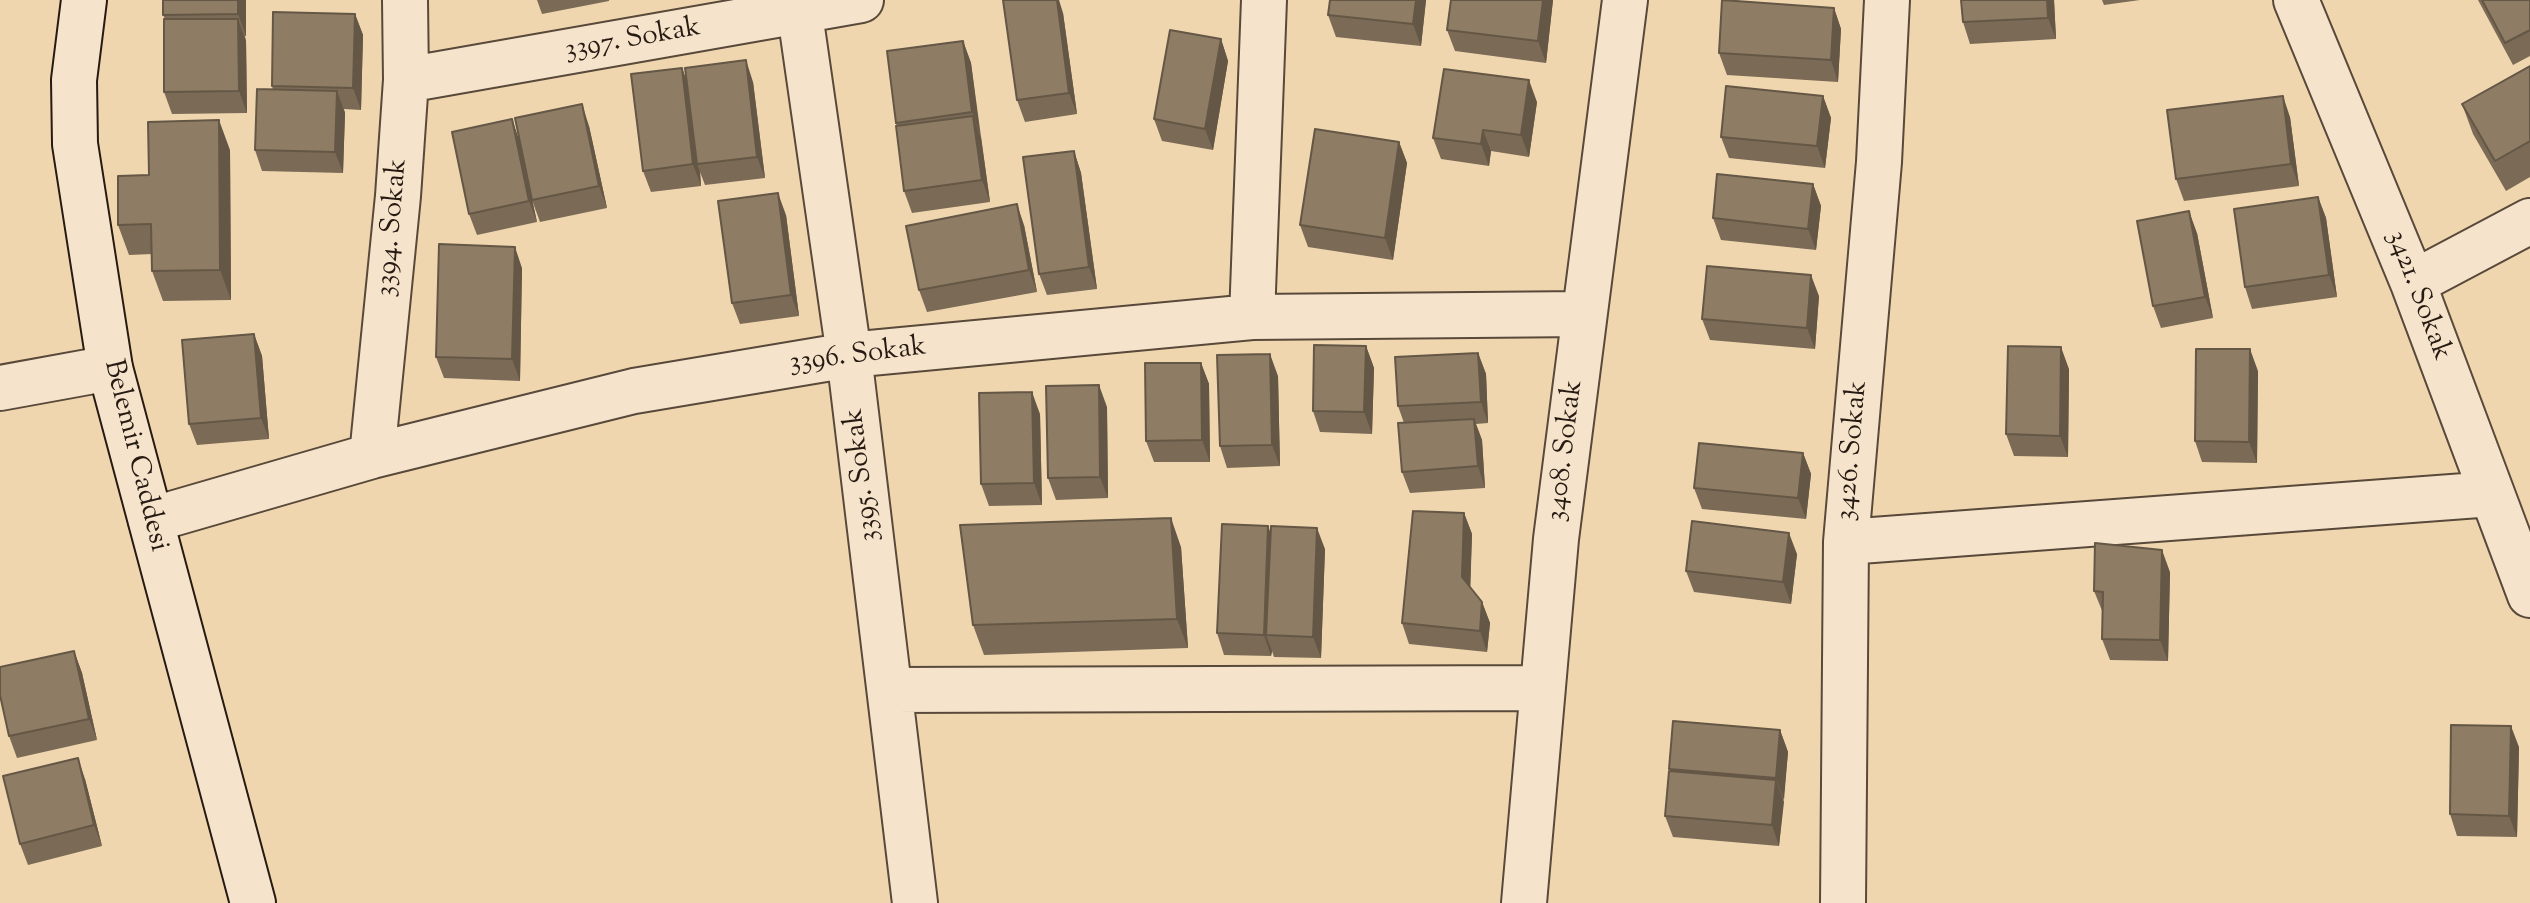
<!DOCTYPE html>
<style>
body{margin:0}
canvas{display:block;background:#f0d6af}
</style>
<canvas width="2530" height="903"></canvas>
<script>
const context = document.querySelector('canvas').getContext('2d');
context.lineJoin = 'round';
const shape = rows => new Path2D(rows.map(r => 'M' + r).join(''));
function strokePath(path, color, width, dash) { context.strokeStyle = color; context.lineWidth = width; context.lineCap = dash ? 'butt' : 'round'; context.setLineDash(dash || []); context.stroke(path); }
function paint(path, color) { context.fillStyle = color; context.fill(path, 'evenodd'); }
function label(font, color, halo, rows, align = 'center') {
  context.font = font + ' "Sorts Mill Goudy",serif'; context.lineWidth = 6; context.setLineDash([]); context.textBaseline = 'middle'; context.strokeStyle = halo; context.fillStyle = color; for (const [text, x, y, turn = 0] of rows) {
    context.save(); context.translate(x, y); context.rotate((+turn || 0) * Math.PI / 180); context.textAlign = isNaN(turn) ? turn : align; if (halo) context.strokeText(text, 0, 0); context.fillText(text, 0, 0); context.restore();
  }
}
const street = shape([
 [798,0,849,355,915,903],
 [2296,0,2413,283,2530,595],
 [406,80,861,0],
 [2413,283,2530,221],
 [1252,317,1264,0],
 [0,388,110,368],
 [372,456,398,196,406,80,405,0],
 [151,520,372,456,634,391,849,355,1252,317,1583,314],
 [1846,542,2492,494],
 [890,690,1543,688],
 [1524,903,1556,539,1625,0],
 [1843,903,1846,542,1879,162,1887,0]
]);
const secondary = shape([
 [84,0,74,80,75,144,110,368,253,903]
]);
const wall = shape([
 [163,0,246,0,246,36,245,36,246,41,247,113,172,114,164,92,165,19,163,15],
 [537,0,609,0,609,1,542,14],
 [1426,0,1421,46,1336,37,1328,15],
 [1553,0,1546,63,1455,51,1447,30],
 [2054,0,2056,39,1970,44,1963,22],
 [2102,0,2140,0,2104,5],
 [2478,0,2530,0,2530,56,2513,65],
 [1834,8,1841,29,1838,82,1727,75,1719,53],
 [1063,13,1077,114,1025,122,1017,100],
 [355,14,363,35,361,110,344,109,345,113,343,173,262,171,255,150,273,90,272,86],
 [1221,39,1228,61,1213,150,1162,141,1154,119],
 [963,41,971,63,990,202,912,213,904,191,896,123],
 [2530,66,2530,177,2506,191,2473,134,2462,104],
 [682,68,687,82,753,82,765,178,705,185,700,172,701,186,651,192,643,171],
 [1823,96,1831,118,1825,168,1729,158,1721,137],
 [1537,102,1529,157,1491,151,1489,166,1441,159,1433,138],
 [2290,117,2299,186,2184,201,2176,179],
 [512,119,519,140,537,222,477,235,469,214],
 [589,126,607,208,540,222,532,200],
 [1399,142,1407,163,1393,260,1308,247,1300,225],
 [230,150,231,300,163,301,152,271,152,254,129,255,118,225,149,175],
 [1074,151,1081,173,1097,289,1047,295,1039,274],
 [1813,184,1821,206,1816,250,1721,240,1713,218],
 [2318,197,2326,218,2337,297,2252,309,2245,287],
 [786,215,799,316,740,324,732,303],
 [1024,225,1037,292,927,312,919,290],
 [2197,233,2213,318,2161,328,2153,306],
 [522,268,520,381,444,378,436,357],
 [1819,296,1815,349,1710,340,1702,319],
 [254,334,262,356,269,439,197,445,189,424],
 [1366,346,1374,368,1372,434,1320,432,1313,411],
 [1478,353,1486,374,1488,423,1476,424,1482,440,1485,488,1410,493,1402,472,1404,423,1398,406],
 [1201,363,1209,384,1210,462,1154,462,1146,441],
 [2069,369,2068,457,2014,456,2006,434],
 [2258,371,2257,463,2202,462,2195,441],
 [1278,376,1280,466,1227,468,1220,446],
 [1107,407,1108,498,1056,500,1048,478],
 [1040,414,1042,505,989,506,981,484],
 [1803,453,1811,474,1806,519,1702,509,1694,488],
 [1464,513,1472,534,1470,587,1482,602,1490,623,1487,652,1409,644,1402,623],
 [1271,532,1325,549,1321,658,1274,657,1272,651,1271,656,1224,655,1217,633],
 [1181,547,1188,648,984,655,973,625],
 [1797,554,1791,604,1694,592,1686,571],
 [2170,572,2168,661,2110,660,2102,639,2103,613,2094,591],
 [74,651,82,673,97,740,17,758,9,736],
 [1780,730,1788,752,1779,846,1673,837,1665,816,1670,771,1669,769],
 [2519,747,2517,837,2457,836,2450,814],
 [85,779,102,846,28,865,20,844]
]);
const shadedWall = shape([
 [238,0,246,0,246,36,238,14],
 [1057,0,1059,0,1063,13,1077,114,1069,93],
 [1416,0,1426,0,1421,46,1413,24],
 [1543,0,1553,0,1546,63,1538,41],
 [2047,0,2054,0,2056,39,2048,18],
 [1834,8,1841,29,1838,82,1831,60],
 [355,14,363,35,361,110,353,88],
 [238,19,246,41,247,113,239,91],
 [1221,39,1228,61,1213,150,1205,129],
 [963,41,971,63,980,134,972,112],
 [746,60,753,82,765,178,757,157],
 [682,68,690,90,697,164,700,172,701,186,693,164],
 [1529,80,1537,102,1529,157,1521,135],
 [337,91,345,113,343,173,335,152],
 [1823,96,1831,118,1825,168,1817,146],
 [2283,96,2290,117,2299,186,2291,164],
 [582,104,589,126,607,208,599,186],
 [973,116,981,138,990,202,982,180],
 [512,119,519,140,537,222,529,201],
 [219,120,230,150,231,300,220,270],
 [1483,130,1491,151,1489,166,1481,144],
 [1399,142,1407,163,1393,260,1385,238],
 [1074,151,1081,173,1097,289,1089,267],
 [1813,184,1821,206,1816,250,1808,229],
 [778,193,786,215,799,316,791,295],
 [2318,197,2326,218,2337,297,2329,275],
 [1017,204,1024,225,1037,292,1029,270],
 [2189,211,2197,233,2213,318,2205,297],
 [515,247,522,268,520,381,512,359],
 [1811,275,1819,296,1815,349,1807,328],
 [254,334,262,356,269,439,261,418],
 [1366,346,1374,368,1372,434,1364,412],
 [2061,347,2069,369,2068,457,2060,436],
 [2250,349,2258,371,2257,463,2249,442],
 [1478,353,1486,374,1488,423,1481,402],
 [1270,354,1278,376,1280,466,1272,445],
 [1201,363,1209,384,1210,462,1202,440],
 [1099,385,1107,407,1108,498,1100,477],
 [1032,392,1040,414,1042,505,1034,483],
 [1474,419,1482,440,1485,488,1478,466],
 [1803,453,1811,474,1806,519,1798,498],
 [1464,513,1472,534,1470,599,1462,577],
 [1171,518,1181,547,1188,648,1177,619],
 [1268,526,1276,547,1266,635,1272,651,1271,656,1264,635],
 [1317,528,1325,549,1321,658,1313,637],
 [1789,533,1797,554,1791,604,1783,582],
 [2162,550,2170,572,2168,661,2160,640],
 [1482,602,1490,623,1487,652,1480,631],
 [74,651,82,673,97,740,89,719],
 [2511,726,2519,747,2517,837,2509,816],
 [1780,730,1788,752,1784,800,1776,778],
 [78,758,85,779,102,846,94,825],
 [1776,780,1784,802,1779,846,1772,825]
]);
const building = shape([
 [163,0,238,0,238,14,163,15,163,0],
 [1003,0,1057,0,1069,93,1017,100,1003,0],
 [1330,0,1416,0,1413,24,1328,15,1330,0],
 [1451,0,1543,0,1538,41,1447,30,1451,0],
 [1722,0,1834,8,1831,60,1719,53,1722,0],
 [1961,0,2047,0,2048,18,1963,22,1961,0],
 [2482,0,2530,0,2530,30,2505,43,2482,0],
 [273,12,355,14,353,88,272,86,273,12],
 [164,19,238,19,239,91,164,92,164,19],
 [1170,30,1221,39,1205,129,1154,119,1170,30],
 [963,41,972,112,896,123,887,51,963,41],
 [746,60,757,157,697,164,685,68,746,60],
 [2530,66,2530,141,2495,161,2462,104,2530,66],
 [682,68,693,164,643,171,631,74,682,68],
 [1444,69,1529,80,1521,135,1483,130,1481,144,1433,138,1444,69],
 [1726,86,1823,96,1817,146,1721,137,1726,86],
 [257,89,337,91,335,152,255,150,257,89],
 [2283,96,2291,164,2176,179,2167,110,2283,96],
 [582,104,599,186,532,200,515,118,582,104],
 [973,116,982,180,904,191,896,126,973,116],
 [512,119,529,201,469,214,452,132,512,119],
 [219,120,220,270,152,271,151,224,118,225,118,176,149,175,148,122,219,120],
 [1315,129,1399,142,1385,238,1300,225,1315,129],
 [1074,151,1089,267,1039,274,1023,157,1074,151],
 [1717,174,1813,184,1808,229,1713,218,1717,174],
 [778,193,791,295,732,303,718,201,778,193],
 [2318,197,2329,275,2245,287,2234,209,2318,197],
 [1017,204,1029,270,919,290,906,226,1017,204],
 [2189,211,2205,297,2153,306,2137,221,2189,211],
 [439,244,515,247,512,359,436,357,439,244],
 [1707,266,1811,275,1807,328,1702,319,1707,266],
 [254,334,261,418,189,424,182,340,254,334],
 [1314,345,1366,346,1364,412,1313,411,1314,345],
 [2008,346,2061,347,2060,436,2006,434,2008,346],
 [2196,349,2250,349,2249,442,2195,441,2196,349],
 [1478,353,1481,402,1398,406,1395,357,1478,353],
 [1270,354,1272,445,1220,446,1217,355,1270,354],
 [1145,363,1201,363,1202,440,1146,441,1145,363],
 [1099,385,1100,477,1048,478,1046,386,1099,385],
 [1032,392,1034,483,981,484,979,393,1032,392],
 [1474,419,1478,466,1402,472,1398,423,1474,419],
 [1699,443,1803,453,1798,498,1694,488,1699,443],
 [1413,511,1464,513,1462,577,1482,602,1480,631,1402,623,1413,511],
 [1171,518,1177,619,973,625,960,525,1171,518],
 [1692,521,1789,533,1783,582,1686,571,1692,521],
 [1222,524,1268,526,1264,635,1217,633,1222,524],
 [1271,526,1317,528,1313,637,1266,635,1271,526],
 [2095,543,2162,550,2160,640,2102,639,2103,592,2094,591,2095,543],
 [74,651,89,719,9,736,0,695,0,667,74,651],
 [1673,721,1780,730,1776,778,1669,769,1673,721],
 [2451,725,2511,726,2509,816,2450,814,2451,725],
 [78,758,94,825,20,844,3,776,78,758],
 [1669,771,1776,780,1772,825,1665,816,1669,771]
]);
const streetNames = [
 ["3397. Sokak",633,41,-10],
 ["3394. Sokak",394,228,-85],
 ["3421. Sokak",2417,296,69],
 ["3396. Sokak",858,357,-7],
 ["3408. Sokak",1567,451,-83],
 ["3426. Sokak",1854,451,-85],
 ["Belemir Caddesi",134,456,76],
 ["3395. Sokak",864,475,-97]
];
strokePath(street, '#58493a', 48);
strokePath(secondary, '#261a13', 48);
strokePath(street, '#f5e4cb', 44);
strokePath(secondary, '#f5e4cb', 44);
paint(wall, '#7b6b56');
paint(shadedWall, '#645746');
paint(building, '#8f7c64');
strokePath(building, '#645746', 2);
label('28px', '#261a13', '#f5e4cb', streetNames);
</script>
